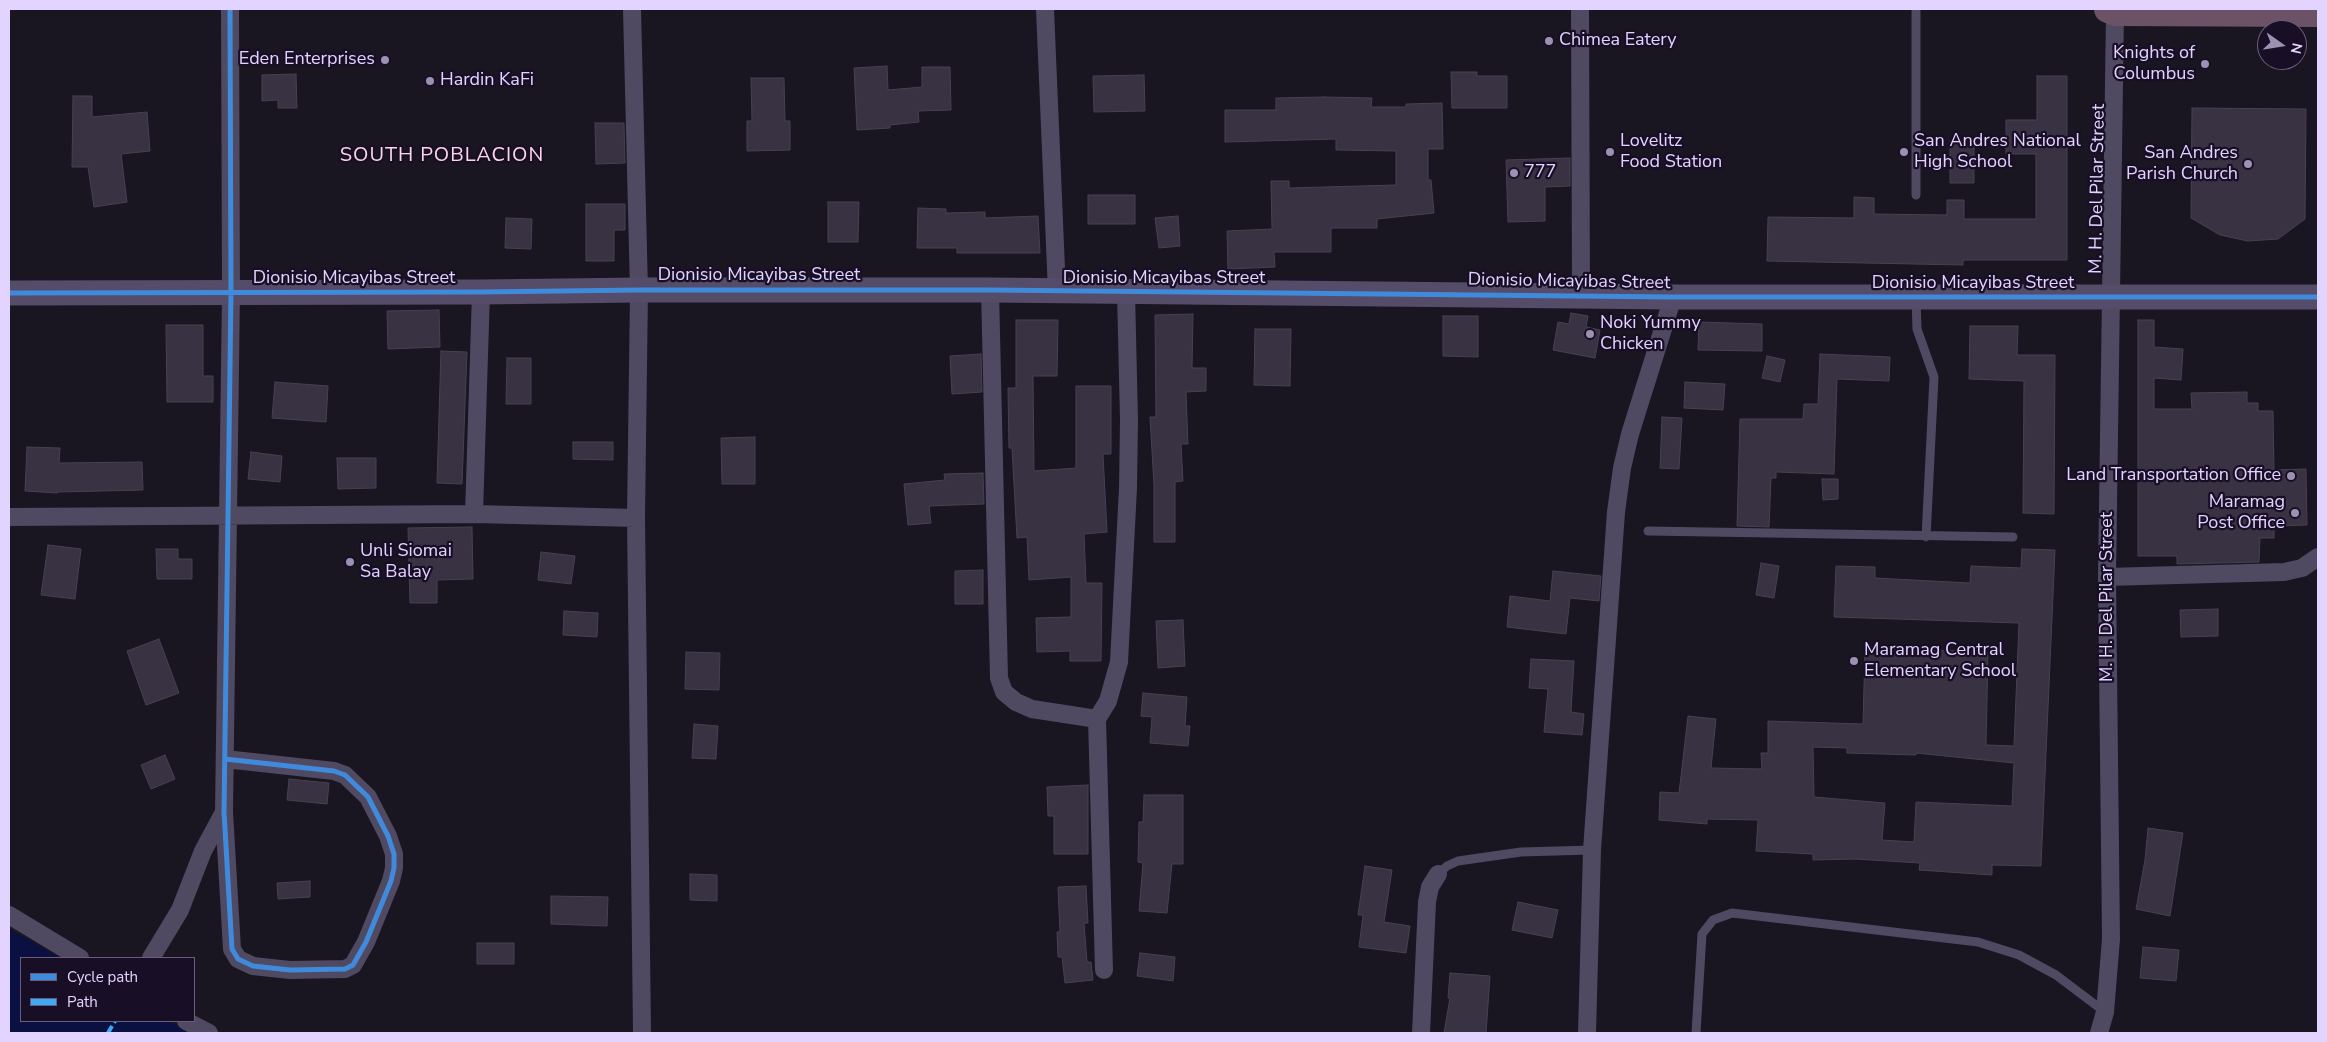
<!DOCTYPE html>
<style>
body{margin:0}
#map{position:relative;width:2327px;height:1042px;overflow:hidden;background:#191521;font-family:"Nunito Sans",sans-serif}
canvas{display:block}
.frame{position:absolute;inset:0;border:10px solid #e3d4ff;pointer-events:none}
.legend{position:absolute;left:20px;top:957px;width:175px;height:65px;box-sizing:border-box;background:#180f27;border:1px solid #695e7d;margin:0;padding:6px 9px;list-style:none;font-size:15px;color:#e3d4ff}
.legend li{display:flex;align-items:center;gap:10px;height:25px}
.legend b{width:25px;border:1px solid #695e7d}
.north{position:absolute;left:2257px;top:20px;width:50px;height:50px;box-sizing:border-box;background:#180f27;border:1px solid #695e7d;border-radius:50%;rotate:103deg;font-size:14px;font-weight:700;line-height:20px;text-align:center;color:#e3d4ff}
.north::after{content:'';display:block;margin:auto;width:18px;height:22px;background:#9c91b1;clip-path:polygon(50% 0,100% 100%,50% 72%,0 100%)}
</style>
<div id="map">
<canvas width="2327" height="1042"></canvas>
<div class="frame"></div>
<ul class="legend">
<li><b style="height:6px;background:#408adc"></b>Cycle path</li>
<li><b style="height:6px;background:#3fa9f5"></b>Path</li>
</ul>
<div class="north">N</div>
</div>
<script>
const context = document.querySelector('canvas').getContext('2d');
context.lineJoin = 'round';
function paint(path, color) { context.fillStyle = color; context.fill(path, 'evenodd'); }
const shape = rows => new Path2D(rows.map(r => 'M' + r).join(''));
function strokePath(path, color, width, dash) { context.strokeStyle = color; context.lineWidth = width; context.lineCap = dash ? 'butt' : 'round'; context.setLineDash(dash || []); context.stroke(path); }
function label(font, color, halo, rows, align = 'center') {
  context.font = font + ' "Nunito Sans",sans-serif'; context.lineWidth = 4.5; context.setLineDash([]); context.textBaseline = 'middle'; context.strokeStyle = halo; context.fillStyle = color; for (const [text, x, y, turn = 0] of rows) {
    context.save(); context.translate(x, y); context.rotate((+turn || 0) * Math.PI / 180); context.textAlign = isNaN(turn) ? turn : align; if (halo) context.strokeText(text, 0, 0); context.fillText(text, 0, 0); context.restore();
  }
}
const water = shape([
 [9,929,60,958,21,958,21,1021,168,1021,190,1033,9,1033]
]);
const building = shape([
 [887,66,888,90,922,87,922,67,950,67,951,110,918,111,919,122,890,125,890,128,857,130,854,68,887,66],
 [1451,72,1477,72,1477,76,1507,76,1507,108,1452,108,1451,72],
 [296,74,297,108,278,108,278,100,262,101,262,75,296,74],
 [1144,75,1145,111,1094,112,1093,76,1144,75],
 [2037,76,2067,76,2067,260,1963,260,1963,265,1767,261,1768,217,1854,218,1854,197,1874,198,1874,214,1947,215,1947,200,1964,200,1964,219,2036,219,2036,154,2006,154,2006,120,2037,120,2037,76],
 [751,78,784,78,785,121,790,121,790,150,747,151,747,121,752,121,751,78],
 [73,96,92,96,92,117,147,112,150,151,121,154,127,202,94,207,88,167,72,167,73,96],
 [1324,97,1372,98,1371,107,1406,107,1406,104,1442,103,1443,149,1428,149,1428,180,1431,180,1434,213,1377,219,1377,228,1331,228,1331,252,1274,252,1275,267,1228,269,1227,231,1272,229,1271,181,1289,181,1289,188,1396,185,1396,151,1336,150,1336,139,1225,142,1225,110,1276,110,1276,98,1324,97],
 [2192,108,2306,109,2305,219,2278,239,2248,241,2220,235,2191,218,2192,108],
 [595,123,624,123,625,163,596,164,595,123],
 [1950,141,1974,141,1974,183,1950,183,1950,141],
 [1570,158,1570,186,1545,187,1545,221,1508,222,1506,160,1570,158],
 [1088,195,1135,195,1135,224,1088,224,1088,195],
 [828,202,859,202,858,242,828,242,828,202],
 [586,204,625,204,625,230,614,230,614,261,586,261,586,204],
 [918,208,946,209,946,213,985,212,985,218,1038,216,1040,253,957,253,957,248,917,248,918,208],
 [1178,216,1180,246,1159,248,1155,218,1178,216],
 [506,218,532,219,531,249,505,248,506,218],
 [439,310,440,347,388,349,387,311,439,310],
 [1571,313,1588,316,1586,327,1600,330,1595,358,1553,350,1558,322,1569,324,1571,313],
 [1193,314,1192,368,1206,368,1206,391,1186,392,1188,444,1181,444,1183,481,1175,482,1175,542,1154,542,1154,485,1150,417,1156,417,1155,315,1193,314],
 [1443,316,1478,316,1478,357,1443,356,1443,316],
 [1016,320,1058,320,1057,376,1033,376,1034,471,1076,468,1076,386,1111,386,1111,454,1103,454,1107,532,1084,534,1086,583,1102,583,1101,661,1070,661,1070,651,1037,652,1036,618,1071,617,1071,577,1029,580,1027,537,1017,538,1012,448,1009,448,1008,388,1016,388,1016,320],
 [2138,320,2154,320,2154,347,2183,349,2181,380,2154,378,2154,409,2192,409,2191,393,2247,392,2247,403,2258,403,2258,411,2273,411,2274,470,2306,469,2307,525,2274,526,2274,538,2260,538,2259,562,2177,564,2177,556,2138,556,2138,320],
 [1699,322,1762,324,1762,351,1698,350,1699,322],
 [166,325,203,325,203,376,213,376,213,402,167,402,166,325],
 [1970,326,2018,326,2017,355,2055,355,2054,514,2023,513,2024,381,1969,379,1970,326],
 [1255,329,1291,329,1290,386,1254,385,1255,329],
 [441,351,467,352,462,484,437,483,441,351],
 [981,354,982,392,952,394,950,356,981,354],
 [1820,354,1890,357,1889,381,1837,379,1834,474,1776,472,1776,478,1771,478,1769,527,1737,526,1740,419,1803,419,1804,404,1818,404,1820,354],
 [1767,356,1785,360,1780,382,1762,378,1767,356],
 [507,358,531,358,531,404,506,404,507,358],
 [275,382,328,386,326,422,272,418,275,382],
 [1685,382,1725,384,1723,410,1684,408,1685,382],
 [1662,417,1682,418,1679,469,1660,468,1662,417],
 [755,437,755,484,722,484,721,438,755,437],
 [573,442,613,442,613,460,573,459,573,442],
 [27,447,60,448,59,463,142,462,143,490,58,492,57,493,25,491,27,447],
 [251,452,282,456,280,482,248,479,251,452],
 [337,458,376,458,376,488,338,489,337,458],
 [983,473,984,504,929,506,931,523,908,525,904,484,945,480,944,474,983,473],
 [1822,479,1838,479,1838,499,1823,500,1822,479],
 [472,527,473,579,437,580,437,603,410,603,408,528,472,527],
 [48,545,81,549,75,599,41,595,48,545],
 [156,549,178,549,178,559,192,559,192,579,157,579,156,549],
 [2022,549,2055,550,2041,866,1992,865,1992,875,1919,870,1920,863,1855,859,1813,860,1813,854,1756,851,1758,820,1707,819,1707,824,1659,820,1660,792,1679,793,1688,716,1716,719,1711,768,1762,769,1761,753,1768,753,1768,721,1863,724,1865,648,1988,652,1986,745,2014,746,2019,623,1834,617,1836,566,1875,567,1875,578,1970,583,1971,566,2021,568,2022,549],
 [1813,747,1847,748,1847,753,1916,755,1916,753,2014,763,2012,806,1916,802,1914,842,1882,840,1885,803,1814,797,1813,747],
 [541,552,575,556,571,584,538,580,541,552],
 [1761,563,1779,566,1774,598,1756,595,1761,563],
 [983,570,983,604,955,604,955,571,983,570],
 [1553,571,1601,576,1599,601,1570,598,1566,634,1507,627,1510,596,1550,601,1553,571],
 [2218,609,2218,636,2181,637,2180,610,2218,609],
 [564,611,598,613,597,637,563,635,564,611],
 [1183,620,1185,666,1158,668,1156,621,1183,620],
 [159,639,179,693,146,705,127,651,159,639],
 [686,652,720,653,719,690,685,689,686,652],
 [1531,659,1574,661,1571,712,1584,714,1582,735,1544,732,1548,689,1529,688,1531,659],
 [1143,693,1187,697,1185,726,1190,726,1188,746,1150,743,1152,717,1141,716,1143,693],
 [694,724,718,726,716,759,692,758,694,724],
 [165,755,175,779,151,789,141,765,165,755],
 [289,779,329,783,327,804,287,800,289,779],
 [1088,785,1088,854,1054,854,1054,816,1048,816,1047,787,1088,785],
 [1144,795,1183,795,1183,864,1172,864,1167,913,1139,911,1143,863,1138,862,1139,822,1143,822,1144,795],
 [2148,828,2183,833,2170,916,2136,909,2145,860,2148,828],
 [1365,866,1392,870,1384,922,1410,926,1406,953,1359,947,1363,915,1358,915,1365,866],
 [690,874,717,875,717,901,690,900,690,874],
 [310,881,310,897,278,899,277,883,310,881],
 [1086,886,1088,923,1084,923,1087,962,1091,962,1093,980,1065,983,1062,957,1058,957,1057,932,1060,932,1058,887,1086,886],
 [551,896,608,897,607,926,551,924,551,896],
 [1518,902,1558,910,1552,938,1512,930,1518,902],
 [477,943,514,943,514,964,477,964,477,943],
 [2143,947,2179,950,2176,981,2140,978,2143,947],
 [1140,953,1175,957,1173,981,1137,976,1140,953],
 [1450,973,1490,976,1486,1033,1444,1033,1450,998,1448,998,1450,973]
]);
const lane = shape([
 [1916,9,1916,195],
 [1916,298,1917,329,1934,377,1926,537],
 [1648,531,2013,537],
 [1438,874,1447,866,1458,861,1521,852,1592,850],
 [1696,1033,1702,934,1713,920,1732,913,1978,942,2019,955,2056,975,2105,1012]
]);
const street = shape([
 [632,9,639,290,636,518,642,1033],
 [1045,9,1057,292],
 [1580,9,1581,295],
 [990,290,999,678,1004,692,1016,702,1032,709,1097,719,1108,701,1119,662,1128,488,1129,420,1126,292],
 [474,514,481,292],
 [9,517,474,514,636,518],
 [2107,577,2284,572,2302,568,2318,557],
 [1097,719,1104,970],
 [225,759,334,771,345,775,368,797,388,836,394,854,394,868,391,881,366,942,353,965,345,969,290,970,253,966,238,959,232,949,224,812,231,293,230,9],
 [9,915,80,958],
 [151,958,180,910,203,851,224,812],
 [186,1021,209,1033],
 [1421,1033,1427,902,1430,887,1438,874],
 [1587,1033,1592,850,1616,512,1622,468,1630,434,1673,297],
 [2099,1033,2105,1012,2111,939,2107,577,2115,12]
]);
const secondary = shape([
 [9,293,481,292,639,290,990,290,1673,297,2318,297]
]);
const highway = shape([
 [2108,9,2115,12,2318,13]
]);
const quiet = shape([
 [108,1033,115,1021]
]);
const cycleway = shape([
 [9,293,481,292,639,290,990,290,1673,297,2318,297],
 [225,759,334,771,345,775,368,797,388,836,394,854,394,868,391,881,366,942,353,965,345,969,290,970,253,966,238,959,232,949,224,812,231,293,230,9]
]);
const markers = [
 [1549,41,5,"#9c91b1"],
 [385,60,5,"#9c91b1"],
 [2205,64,5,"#9c91b1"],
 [430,81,5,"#9c91b1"],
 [1610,152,5,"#9c91b1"],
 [1904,152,5,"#9c91b1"],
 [2248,164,5,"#9c91b1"],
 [1514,173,5,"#9c91b1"],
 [1590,334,5,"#9c91b1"],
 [2291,476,5,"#9c91b1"],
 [2295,513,5,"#9c91b1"],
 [350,562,5,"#9c91b1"],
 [1854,661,5,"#9c91b1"]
];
const poiNames = [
 ["Chimea Eatery",1559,41],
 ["Knights of",2195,54,"right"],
 ["Columbus",2195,75,"right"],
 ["Eden Enterprises",375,60,"right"],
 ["Hardin KaFi",440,81],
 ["Lovelitz",1620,142],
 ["Food Station",1620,163],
 ["San Andres National",1914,142],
 ["High School",1914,163],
 ["San Andres",2238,154,"right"],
 ["Parish Church",2238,175,"right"],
 ["777",1524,173],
 ["Noki Yummy",1600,324],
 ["Chicken",1600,345],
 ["Land Transportation Office",2281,476,"right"],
 ["Maramag",2285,503,"right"],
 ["Post Office",2285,524,"right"],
 ["Unli Siomai",360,552],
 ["Sa Balay",360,573],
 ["Maramag Central",1864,651],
 ["Elementary School",1864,672]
];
const streetNames = [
 ["M. H. Del Pilar Street",2098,189,-89],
 ["Dionisio Micayibas Street",759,276],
 ["Dionisio Micayibas Street",354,279],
 ["Dionisio Micayibas Street",1164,279],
 ["Dionisio Micayibas Street",1569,282,1],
 ["Dionisio Micayibas Street",1973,284],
 ["M. H. Del Pilar Street",2108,597,-90]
];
const quarterNames = [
 ["SOUTH POBLACION",442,156]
];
paint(water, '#0a1142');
paint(building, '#393243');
strokePath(building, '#484055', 1);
strokePath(lane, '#4f4962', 9);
strokePath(street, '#4f4962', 18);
strokePath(secondary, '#544c68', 25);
strokePath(highway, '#6b5267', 28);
strokePath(quiet, '#3fa9f5', 4, [8, 4]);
strokePath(cycleway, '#408adc', 5);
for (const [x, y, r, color] of markers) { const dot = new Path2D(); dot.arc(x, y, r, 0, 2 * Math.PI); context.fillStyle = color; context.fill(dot); strokePath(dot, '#180f27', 2); }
label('18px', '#e3d4ff', '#180f27', poiNames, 'left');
label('18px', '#e3d4ff', '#180f27', streetNames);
context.letterSpacing = '1px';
label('20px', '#ffd6e7', '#180f27', quarterNames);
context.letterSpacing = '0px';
</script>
